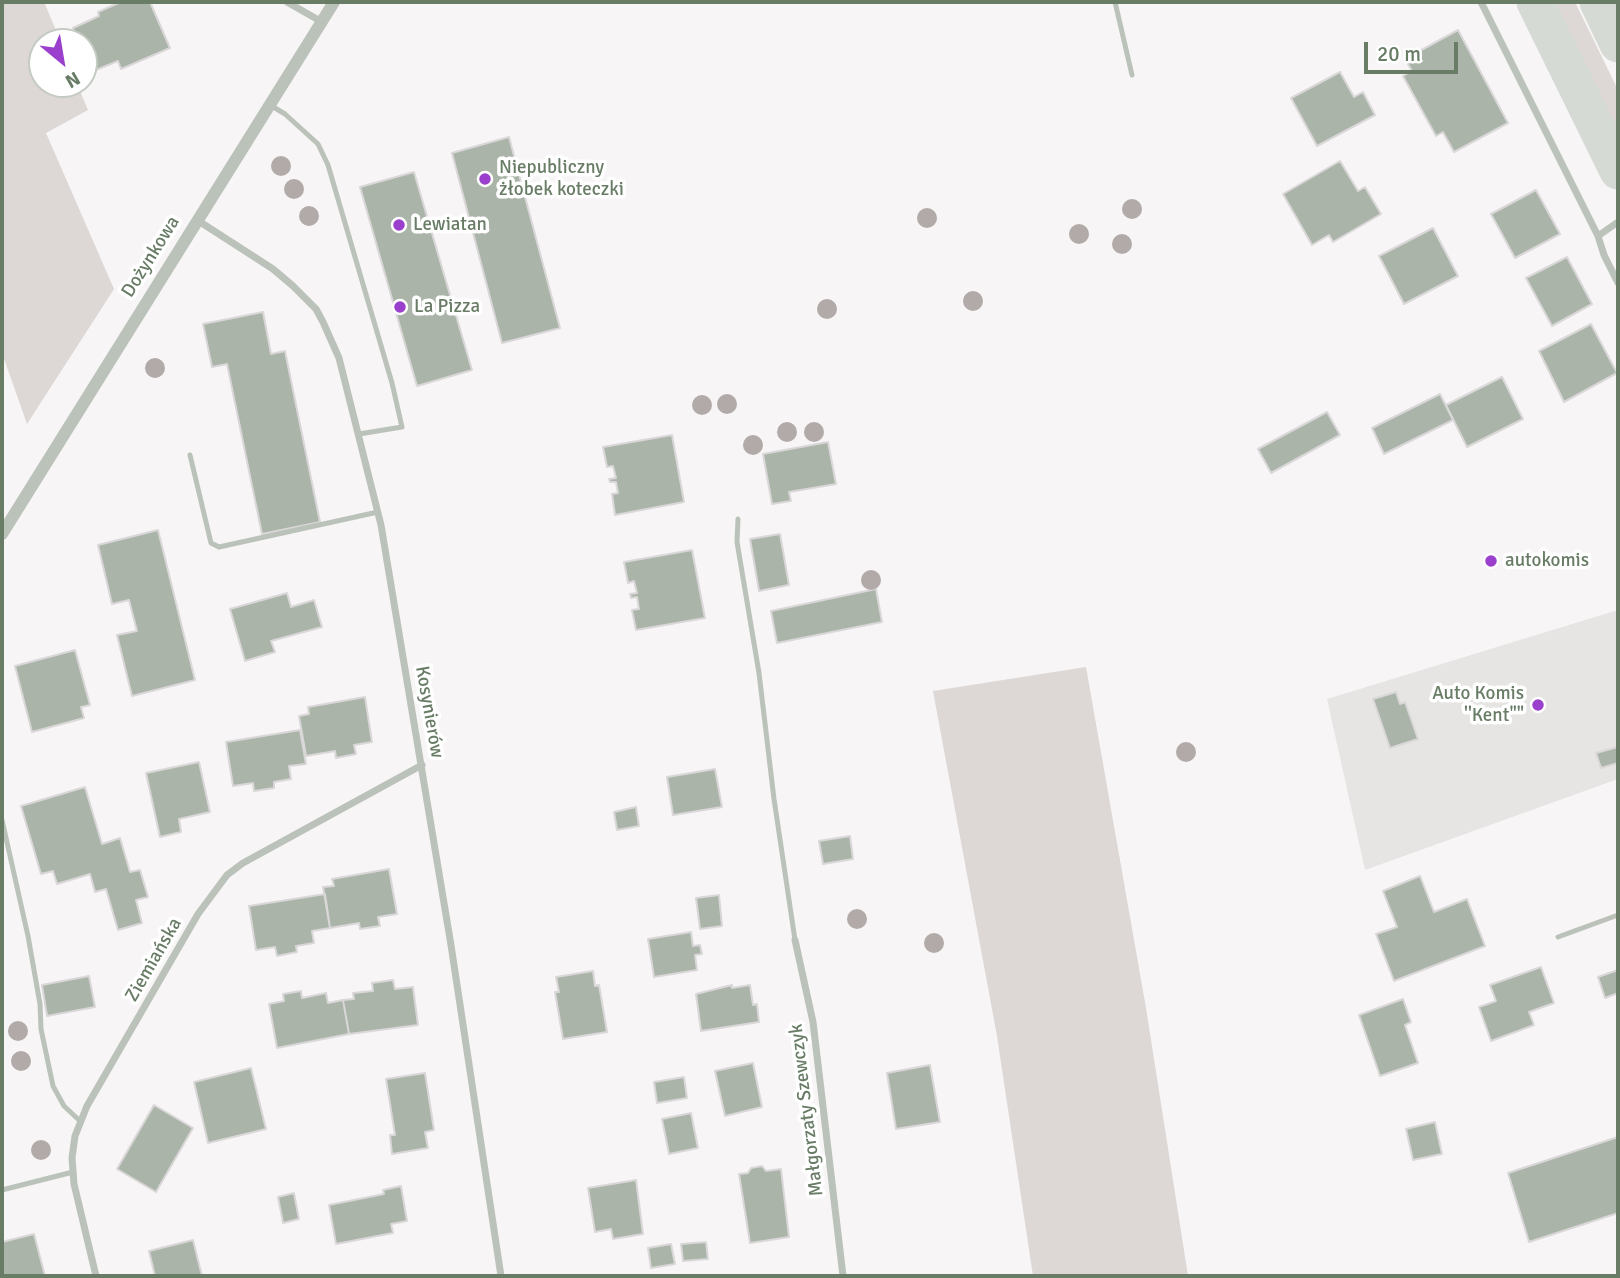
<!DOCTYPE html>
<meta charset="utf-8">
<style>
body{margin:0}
#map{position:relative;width:1620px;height:1278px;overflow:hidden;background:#f7f5f6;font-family:Signika,sans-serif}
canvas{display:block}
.frame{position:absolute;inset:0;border:4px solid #687c66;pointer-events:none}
.north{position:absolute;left:28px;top:28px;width:70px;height:70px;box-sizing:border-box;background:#fff;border:2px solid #c3cbc2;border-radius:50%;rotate:150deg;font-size:19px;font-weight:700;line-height:28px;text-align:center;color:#687c66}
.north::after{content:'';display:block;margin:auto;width:24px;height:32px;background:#9b3fcd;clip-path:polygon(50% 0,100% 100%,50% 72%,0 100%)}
.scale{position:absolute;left:1364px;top:42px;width:94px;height:32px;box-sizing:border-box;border:4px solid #687c66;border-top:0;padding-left:9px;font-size:21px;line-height:24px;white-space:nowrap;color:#687c66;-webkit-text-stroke:5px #fff;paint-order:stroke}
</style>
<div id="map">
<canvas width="1620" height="1278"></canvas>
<div class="frame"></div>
<div class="north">N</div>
<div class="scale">20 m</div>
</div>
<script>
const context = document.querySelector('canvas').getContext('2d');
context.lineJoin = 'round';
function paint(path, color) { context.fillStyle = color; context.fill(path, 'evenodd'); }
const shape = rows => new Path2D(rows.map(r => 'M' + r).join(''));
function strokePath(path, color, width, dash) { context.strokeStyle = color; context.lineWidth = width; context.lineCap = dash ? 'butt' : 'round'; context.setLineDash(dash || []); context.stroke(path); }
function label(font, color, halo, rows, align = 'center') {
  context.font = font + ' Signika,sans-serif'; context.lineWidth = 7; context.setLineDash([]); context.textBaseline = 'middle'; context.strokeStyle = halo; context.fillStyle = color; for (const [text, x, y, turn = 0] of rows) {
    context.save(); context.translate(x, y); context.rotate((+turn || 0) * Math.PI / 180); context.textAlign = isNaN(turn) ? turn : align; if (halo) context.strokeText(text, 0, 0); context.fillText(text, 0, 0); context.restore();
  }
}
const built = shape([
 [1618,610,1618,779,1365,870,1327,699]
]);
const green = shape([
 [2,2,44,2,61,42,42,42,42,84,77,84,88,110,46,133,114,289,27,424,2,353],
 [1555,2,1575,2,1618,90,1618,130],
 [1086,667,1146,1008,1188,1276,1033,1276,997,1036,933,691]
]);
const building = shape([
 [121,2,150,2,170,48,121,69,118,61,91,72,84,55,84,42,78,42,73,28,99,16,98,12,121,2],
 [1458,30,1508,123,1454,152,1443,132,1436,136,1403,76,1412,71,1405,59,1458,30],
 [1340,72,1354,97,1363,92,1375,115,1317,146,1291,98,1340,72],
 [509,137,560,328,502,343,452,153,509,137],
 [1340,161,1358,191,1365,187,1381,214,1333,242,1329,235,1312,245,1283,194,1340,161],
 [414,172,472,370,417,386,360,187,414,172],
 [1536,190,1560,234,1515,258,1491,214,1536,190],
 [1433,228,1458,276,1404,304,1379,256,1433,228],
 [1567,257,1592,304,1552,326,1526,278,1567,257],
 [263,312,271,354,285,351,320,522,262,534,227,364,212,367,203,324,263,312],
 [1591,324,1617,373,1564,402,1539,351,1591,324],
 [1502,377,1523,419,1467,447,1446,405,1502,377],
 [1440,394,1453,420,1384,454,1372,428,1440,394],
 [1327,412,1340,435,1271,473,1258,449,1327,412],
 [672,435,684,502,615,515,612,494,618,493,616,482,610,482,609,479,616,478,613,466,607,467,603,447,672,435],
 [828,442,836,484,789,492,791,501,772,504,763,454,828,442],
 [158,530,195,680,132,696,117,635,137,631,129,600,112,604,98,545,158,530],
 [780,534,789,585,759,591,750,539,780,534],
 [692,550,705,618,636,630,632,610,639,609,637,597,631,598,630,594,637,593,634,581,628,583,624,562,692,550],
 [876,589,882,622,777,643,771,611,876,589],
 [287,593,291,607,314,600,322,627,271,641,275,652,245,661,230,609,287,593],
 [75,650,90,705,81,707,84,718,32,732,15,666,75,650],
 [1396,692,1400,704,1405,702,1418,739,1390,748,1373,699,1396,692],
 [365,697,372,742,354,745,356,754,336,758,335,751,306,756,299,716,309,714,308,707,365,697],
 [300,730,306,764,289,766,291,779,274,782,274,788,254,791,253,783,233,786,226,742,300,730],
 [1618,747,1618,763,1601,768,1596,753,1618,747],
 [199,762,210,812,179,819,181,832,160,837,146,773,199,762],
 [715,769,722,807,673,815,667,777,715,769],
 [85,787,102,844,120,838,130,872,140,870,148,897,136,900,142,923,118,930,106,889,95,892,90,874,57,884,53,871,41,874,21,806,85,787],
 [636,807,639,826,617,830,614,812,636,807],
 [850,836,853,859,823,864,819,841,850,836],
 [389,869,397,914,378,917,380,926,360,929,359,923,330,928,323,887,334,886,332,879,389,869],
 [1420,876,1434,912,1467,899,1485,946,1394,981,1376,934,1397,927,1383,891,1420,876],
 [325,894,330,928,312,931,314,943,296,946,297,952,277,956,275,947,256,950,249,906,325,894],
 [719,895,722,926,700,929,696,898,719,895],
 [691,932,693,946,700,945,702,954,695,955,697,970,654,977,648,939,691,932],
 [1541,967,1554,1003,1529,1012,1534,1025,1491,1041,1479,1007,1496,1001,1490,985,1541,967],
 [1618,970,1618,993,1605,998,1598,977,1618,970],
 [593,971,595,986,599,985,607,1032,563,1039,555,992,559,992,556,977,593,971],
 [89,976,95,1007,47,1016,42,985,89,976],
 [393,980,395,989,413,987,418,1025,349,1034,343,1000,354,999,353,993,373,991,372,983,393,980],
 [732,985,732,988,750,985,753,1005,757,1004,759,1022,701,1031,696,994,732,985],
 [301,991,302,998,326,993,328,1003,343,1000,349,1034,277,1048,269,1004,284,1001,283,994,301,991],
 [1403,999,1411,1022,1405,1025,1418,1063,1380,1076,1359,1015,1403,999],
 [753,1063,762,1107,725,1116,715,1071,753,1063],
 [930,1065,940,1122,896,1129,887,1073,930,1065],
 [251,1068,266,1129,208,1143,194,1082,251,1068],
 [425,1073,434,1130,425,1132,428,1148,392,1154,390,1135,395,1135,386,1079,425,1073],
 [684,1077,687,1098,657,1103,654,1082,684,1077],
 [154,1105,193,1128,156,1192,117,1169,154,1105],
 [691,1113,698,1148,669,1154,662,1119,691,1113],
 [1435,1122,1442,1154,1413,1160,1406,1129,1435,1122],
 [1618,1137,1618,1213,1529,1242,1508,1173,1618,1137],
 [762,1166,766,1171,781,1169,789,1237,750,1243,739,1174,748,1173,751,1168,762,1166],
 [636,1180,643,1234,613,1239,611,1229,595,1232,588,1188,636,1180],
 [401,1186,407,1221,391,1224,393,1233,336,1244,329,1205,384,1194,383,1190,401,1186],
 [294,1193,299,1219,283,1223,278,1197,294,1193],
 [34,1234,45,1276,2,1276,2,1242,34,1234],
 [193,1240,202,1276,155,1276,149,1251,193,1240],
 [706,1242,708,1259,683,1261,681,1244,706,1242],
 [671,1244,675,1264,651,1268,648,1248,671,1244]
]);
const service = shape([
 [1115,2,1132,75],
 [270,105,285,114,318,144,328,165,392,383,402,427,359,434],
 [190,455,211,543,219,547,378,512],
 [738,519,737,542,759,673,774,799,795,940],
 [2,820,28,936,40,1004,41,1029,53,1086,64,1106,80,1121],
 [1558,937,1618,915],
 [2,1190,73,1172]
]);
const minor = shape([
 [287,2,322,22],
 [1481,2,1598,236,1604,255,1618,283],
 [197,220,273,269,293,286,316,309,323,322,339,358,381,525,451,945,501,1276],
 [1598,236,1618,222],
 [795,940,813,1022,843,1276],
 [96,1276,74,1184,72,1158,75,1136,87,1106,198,914,227,875,243,863,422,765]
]);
const tertiary = shape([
 [2,534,334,2]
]);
const secondary = shape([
 [1535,2,1618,171],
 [1598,2,1618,44]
]);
const trees = [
 [281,166],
 [294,189],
 [1132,209],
 [309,216],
 [927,218],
 [1079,234],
 [1122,244],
 [973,301],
 [827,309],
 [155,368],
 [727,404],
 [702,405],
 [787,432],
 [814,432],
 [753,445],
 [871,580],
 [1186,752],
 [857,919],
 [934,943],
 [18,1031],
 [21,1061],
 [41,1150]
];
const markers = [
 [485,179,7,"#9b3fcd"],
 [399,225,7,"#9b3fcd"],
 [400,307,7,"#9b3fcd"],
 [1491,561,7,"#9b3fcd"],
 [1538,705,7,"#9b3fcd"]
];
const poiNames = [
 ["Niepubliczny",499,168],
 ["żłobek koteczki",499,190],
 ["Lewiatan",413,225],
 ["La Pizza",414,307],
 ["autokomis",1505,561],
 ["Auto Komis",1524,694,"right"],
 ["''Kent\"\"",1524,716,"right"]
];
const streetNames = [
 ["Dożynkowa",151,257,-58],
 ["Kosynierów",429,712,80],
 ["Ziemiańska",154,960,-60],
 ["Małgorzaty Szewczyk",807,1110,-97]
];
paint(built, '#e6e5e4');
paint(green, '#ddd7d6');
paint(building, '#abb4a9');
strokePath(building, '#d9d7d8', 2);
strokePath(service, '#bbc2ba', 5);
strokePath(minor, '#bbc2ba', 7);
strokePath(tertiary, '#bbc2ba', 12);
strokePath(secondary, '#d5dad4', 37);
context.fillStyle = '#b2aaa8';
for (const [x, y] of trees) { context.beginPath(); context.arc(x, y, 10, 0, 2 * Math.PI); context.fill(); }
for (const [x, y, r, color] of markers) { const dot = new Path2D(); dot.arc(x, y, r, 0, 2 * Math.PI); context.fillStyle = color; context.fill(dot); strokePath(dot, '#fff', 2.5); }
label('19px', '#687c66', '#fff', poiNames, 'left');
label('19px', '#687c66', '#fff', streetNames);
</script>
